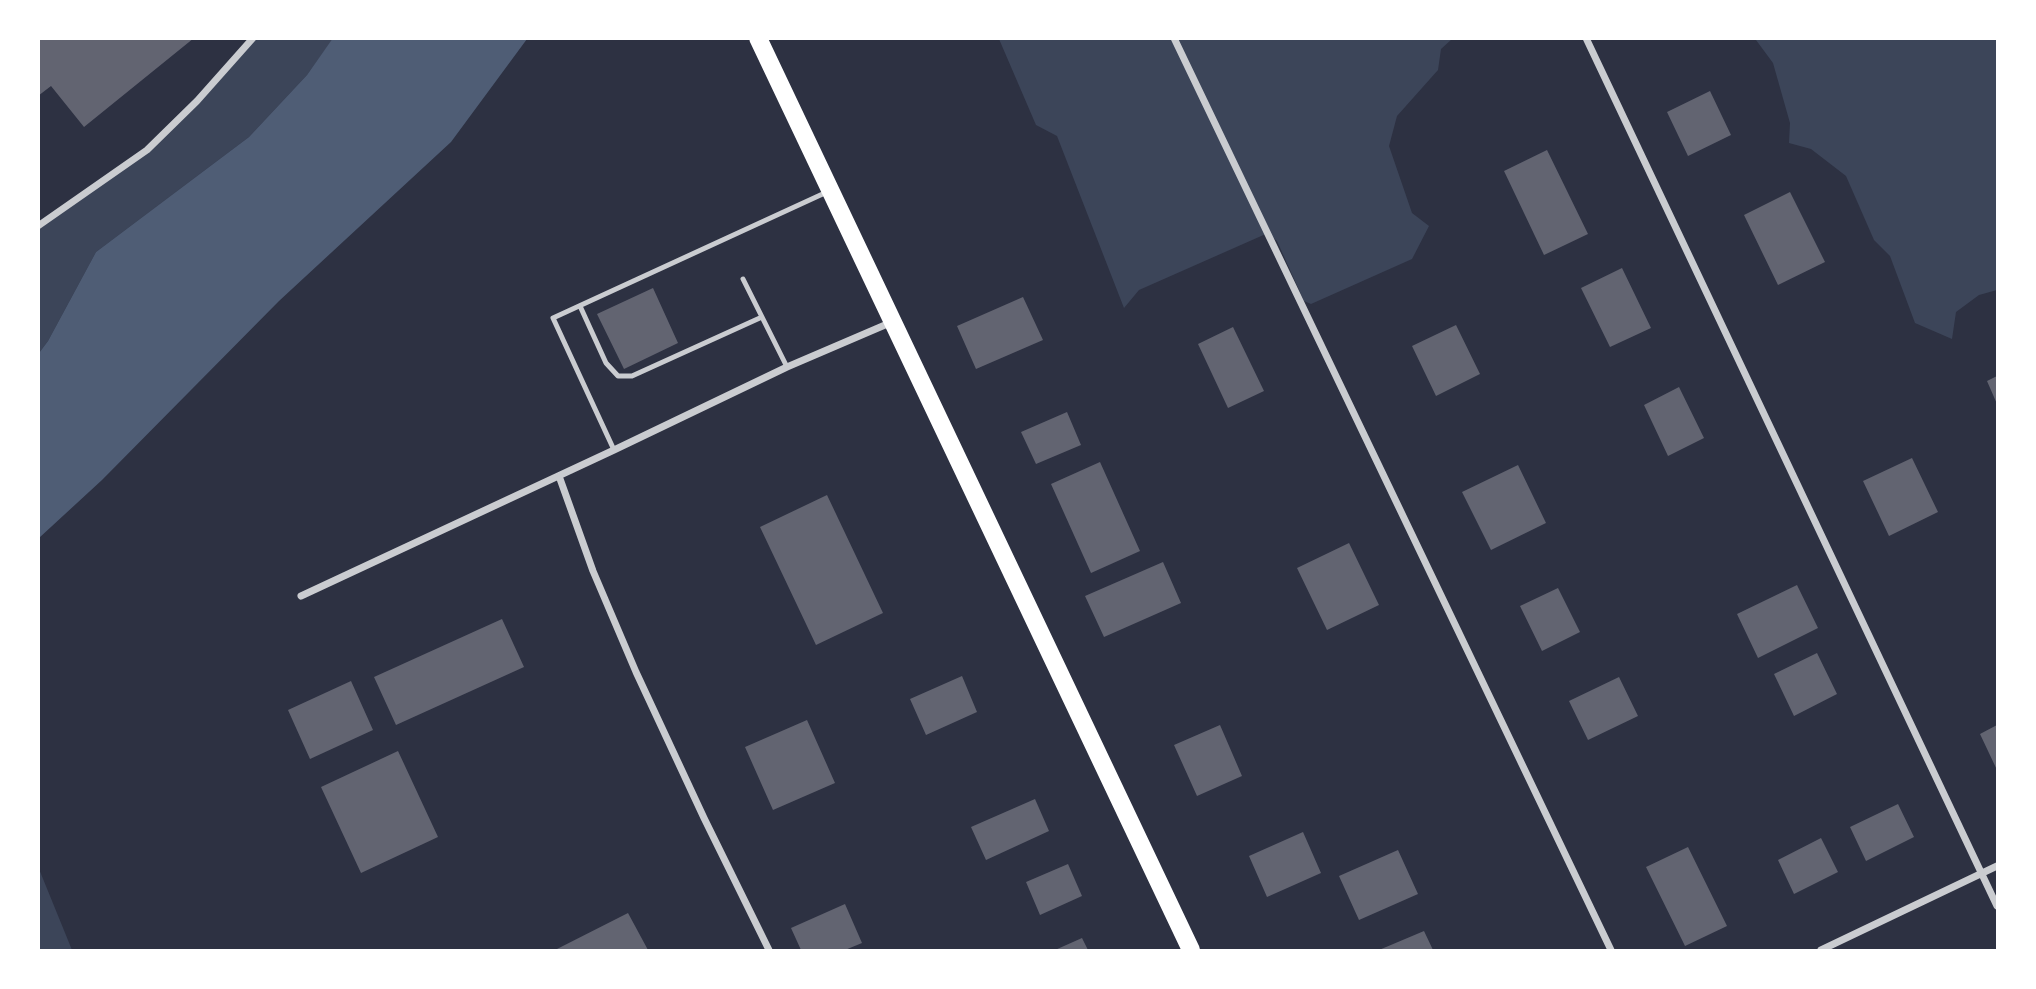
<!DOCTYPE html>
<style>
body{margin:0}
#map{position:relative;width:2036px;height:989px;overflow:hidden;background:#2d3142;font-family:"Fira Sans",sans-serif}
canvas{display:block}
.frame{position:absolute;inset:0;border:40px solid #fff;pointer-events:none}
</style>
<div id="map">
<canvas width="2036" height="989"></canvas>
<div class="frame"></div>
</div>
<script>
const context = document.querySelector('canvas').getContext('2d');
context.lineJoin = 'round';
function paint(path, color) { context.fillStyle = color; context.fill(path, 'evenodd'); }
const shape = rows => new Path2D(rows.map(r => 'M' + r).join(''));
function strokePath(path, color, width, dash) { context.strokeStyle = color; context.lineWidth = width; context.lineCap = dash ? 'butt' : 'round'; context.setLineDash(dash || []); context.stroke(path); }
const green = shape([
 [251,39,333,39,307,75,249,137,96,252,48,341,39,353,39,224,155,141],
 [999,39,1452,39,1441,49,1438,70,1397,116,1389,146,1412,213,1429,226,1412,259,1311,304,1304,301,1277,241,1268,233,1139,290,1124,308,1057,136,1036,125],
 [1748,39,1997,39,1997,290,1979,295,1956,312,1952,339,1915,323,1890,256,1874,240,1846,176,1811,149,1789,143,1790,123,1773,63,1756,40],
 [39,869,72,950,39,950]
]);
const water = shape([
 [333,38,527,39,451,142,279,301,102,480,39,538,39,353,48,341,96,252,249,137,307,75]
]);
const building = shape([
 [38,38,194,38,84,127,51,86,38,96],
 [1710,91,1731,135,1688,156,1667,112],
 [1547,150,1588,234,1544,255,1504,171],
 [1790,192,1825,262,1778,285,1744,215],
 [1622,268,1651,328,1610,347,1581,288],
 [653,288,678,343,624,369,597,314],
 [1023,297,1043,340,976,369,957,326],
 [1456,325,1480,374,1436,396,1412,346],
 [1233,327,1264,391,1228,408,1198,344],
 [1997,376,1997,404,1987,381],
 [1679,387,1704,438,1668,456,1644,405],
 [1067,412,1081,445,1036,464,1021,432],
 [1912,458,1938,512,1889,536,1863,481],
 [1100,462,1140,551,1091,573,1051,484],
 [1518,465,1546,523,1491,550,1462,492],
 [827,495,883,613,816,645,760,527],
 [1349,543,1379,605,1327,630,1297,568],
 [1163,562,1181,603,1104,637,1085,596],
 [1797,585,1818,628,1758,658,1737,614],
 [1558,588,1580,632,1542,651,1520,606],
 [502,619,524,667,396,725,374,677],
 [1817,653,1837,694,1794,716,1774,674],
 [962,676,977,712,926,735,910,699],
 [1619,677,1638,716,1588,740,1569,701],
 [351,681,373,730,310,759,288,710],
 [807,720,835,783,773,810,745,747],
 [1220,725,1242,776,1197,796,1174,745],
 [1997,725,1997,770,1980,734],
 [398,751,438,837,361,873,321,787],
 [1035,799,1049,831,986,860,971,827],
 [1898,804,1914,837,1866,861,1850,827],
 [1303,832,1321,873,1267,897,1249,856],
 [1821,838,1838,872,1794,894,1778,860],
 [1688,847,1727,926,1685,946,1646,867],
 [1398,850,1418,894,1359,920,1339,876],
 [1068,864,1082,896,1040,915,1026,882],
 [845,904,862,943,845,950,801,950,791,928],
 [628,913,648,950,555,950],
 [1424,931,1433,950,1379,950],
 [1082,938,1088,950,1055,950]
]);
const service = shape([
 [743,279,787,367],
 [580,306,606,363,618,376,632,376,762,317],
 [614,450,553,318,827,192]
]);
const minor = shape([
 [1174,38,1611,950],
 [1586,38,1997,906],
 [38,226,147,150,197,101,253,38],
 [559,476,593,571,636,672,704,818,769,950],
 [301,596,614,450,787,367,892,322],
 [1821,950,1997,866]
]);
const primary = shape([
 [758,38,1191,950]
]);
paint(green, '#3c4559');
paint(water, '#4f5d75');
paint(building, '#626471');
strokePath(service, '#caccd0', 5);
strokePath(minor, '#caccd0', 7);
strokePath(primary, '#fff', 18);
</script>
